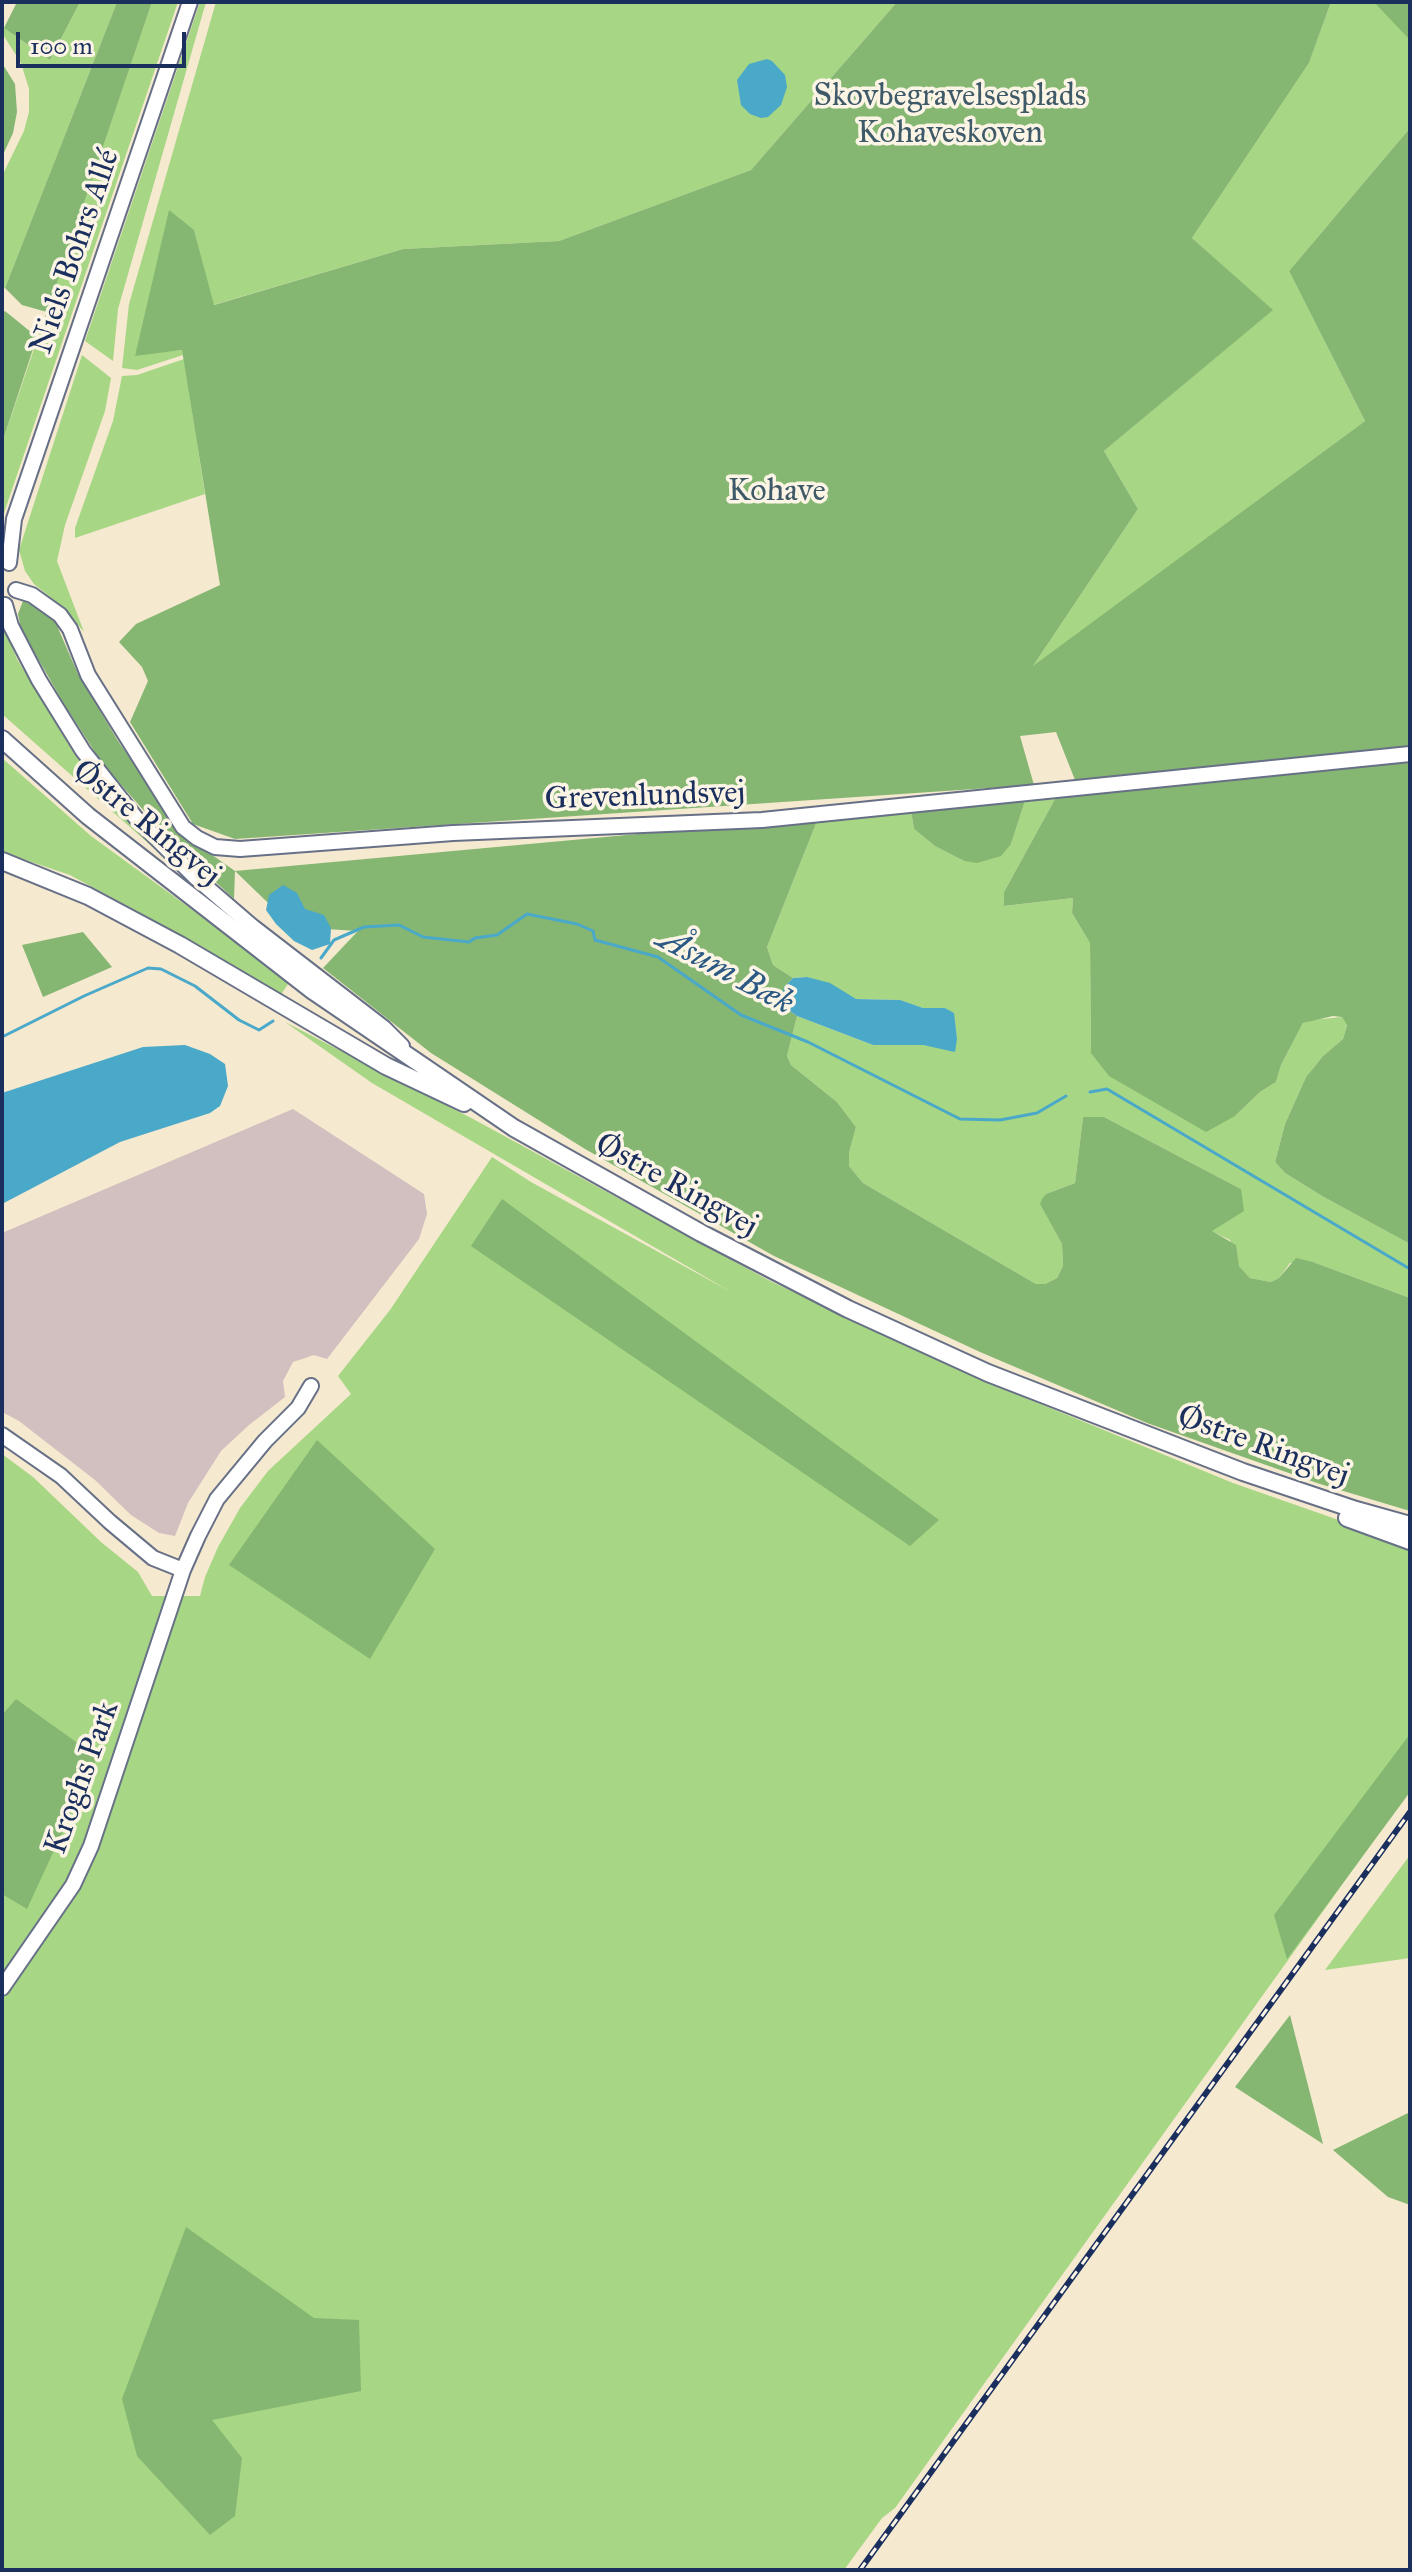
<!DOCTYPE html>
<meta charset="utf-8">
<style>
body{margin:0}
#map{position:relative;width:1412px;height:2572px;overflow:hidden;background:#f5e9d0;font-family:"IM FELL Great Primer",serif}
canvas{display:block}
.frame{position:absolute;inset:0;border:4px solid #1b2f5e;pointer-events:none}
.scale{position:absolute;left:16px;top:32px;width:170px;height:36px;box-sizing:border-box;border:4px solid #1b2f5e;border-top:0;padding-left:10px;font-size:24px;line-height:28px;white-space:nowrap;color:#1b2f5e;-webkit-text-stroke:6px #fcf5e5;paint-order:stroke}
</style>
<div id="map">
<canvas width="1412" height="2572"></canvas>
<div class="frame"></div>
<div class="scale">100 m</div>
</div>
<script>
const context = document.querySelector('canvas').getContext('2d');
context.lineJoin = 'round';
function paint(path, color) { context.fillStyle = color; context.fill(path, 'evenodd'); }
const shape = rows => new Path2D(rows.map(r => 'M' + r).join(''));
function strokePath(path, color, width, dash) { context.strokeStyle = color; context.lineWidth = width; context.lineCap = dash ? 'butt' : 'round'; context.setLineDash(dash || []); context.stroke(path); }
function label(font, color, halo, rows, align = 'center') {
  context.font = font + ' "IM FELL Great Primer",serif'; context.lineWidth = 7; context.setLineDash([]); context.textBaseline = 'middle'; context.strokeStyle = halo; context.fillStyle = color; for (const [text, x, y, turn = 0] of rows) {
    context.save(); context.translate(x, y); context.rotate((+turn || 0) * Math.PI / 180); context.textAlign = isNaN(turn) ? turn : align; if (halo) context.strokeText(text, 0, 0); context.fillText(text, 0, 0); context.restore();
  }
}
const industrial = shape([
 [293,1109,424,1194,427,1214,419,1239,327,1359,314,1355,293,1362,283,1381,285,1397,249,1425,221,1451,188,1503,175,1536,159,1533,131,1515,95,1480,19,1421,2,1412,2,1233]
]);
const green = shape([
 [80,2,117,2,5,288,2,287,2,176,24,131,29,112,29,89,21,63,2,33,4,28,50,60],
 [152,2,178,2,2,519,2,443],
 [200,2,206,2,118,309,113,361,85,341],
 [216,2,897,2,751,170,559,241,403,249,213,305,194,230,135,355,182,350,183,355,137,370,122,368,129,304],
 [1331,2,1410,2,1410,128,1289,271,1365,421,1031,669,1138,509,1104,451,1272,310,1192,238,1309,63],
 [82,355,111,378,105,411,65,525,57,561,84,632,65,609,34,584,25,571,19,550],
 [184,359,205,494,75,538,75,528,113,421,122,376,137,375],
 [2,621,17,659,75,755,116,803,182,873,2,714],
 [2,758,91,836,290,981,280,996,199,945,70,875,2,852],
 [1055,799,1004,892,1005,906,1073,898,1072,913,1090,943,1091,1053,1235,1116,1260,1092,1276,1082,1281,1065,1303,1023,1312,1020,1342,1017,1347,1024,1343,1039,1323,1056,1306,1077,1285,1124,1275,1162,1285,1173,1322,1196,1410,1244,1410,1298,1313,1262,1290,1263,1279,1278,1271,1282,1250,1278,1239,1266,1230,1240,1211,1231,1241,1189,1104,1117,1083,1117,1075,1183,1046,1194,1041,1205,1062,1244,1063,1266,1057,1278,1045,1284,1036,1284,863,1183,849,1166,849,1153,856,1127,837,1102,791,1065,787,1056,797,1016,873,1045,923,1045,948,1049,957,1039,953,1013,945,1008,923,1008,899,1000,856,999,807,977,793,978,773,965,767,947,817,821,911,811,914,829,935,846,964,861,1011,844,1025,801],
 [285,1022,475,1120,772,1282,1004,1389,1233,1483,1410,1545,1410,1790,895,2508,882,2518,844,2570,2,2570,2,1454,33,1477,101,1542,138,1572,152,1596,200,1596,205,1577,218,1547,240,1508,268,1471,351,1394,338,1376,390,1310,492,1157,531,1182,733,1293,372,1083],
 [1410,1855,1410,1958,1325,1970]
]);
const forest = shape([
 [17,2,80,2,50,60,4,28],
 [117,2,152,2,47,312,22,305,5,288],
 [897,2,1331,2,1309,63,1192,238,1273,310,1104,451,1138,509,1033,666,1365,421,1289,271,1410,128,1410,746,1075,780,1056,732,1020,736,1034,785,235,839,193,824,130,722,148,681,142,667,119,642,136,624,220,585,182,350,135,356,169,210,194,230,214,305,403,249,559,241,751,170],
 [1374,2,1410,2,1410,40],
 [2,63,15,84,17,112,13,133,2,157],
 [5,311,37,337,2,443,2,313],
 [23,601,51,612,78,674,118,741,177,826,198,845,235,871,747,824,747,829,817,821,767,947,773,965,793,978,784,987,787,1009,797,1016,787,1056,791,1065,837,1102,856,1127,849,1153,849,1166,863,1183,1036,1284,1045,1284,1057,1278,1063,1266,1062,1244,1040,1204,1042,1199,1046,1194,1075,1183,1083,1117,1104,1117,1241,1189,1244,1211,1212,1231,1236,1245,1239,1266,1250,1278,1271,1282,1279,1278,1296,1258,1313,1262,1410,1298,1410,1511,1320,1484,1147,1423,980,1352,774,1256,585,1149,431,1053,323,968,358,931,293,927,235,871,234,899,166,836,102,763,64,704,21,629,18,614],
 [1410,761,1410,1244,1322,1196,1285,1173,1275,1162,1285,1124,1306,1077,1323,1056,1343,1039,1347,1025,1342,1017,1333,1016,1303,1023,1281,1065,1276,1082,1260,1092,1235,1116,1206,1132,1109,1076,1091,1053,1090,943,1072,913,1073,898,1004,906,1004,892,1055,799,1108,790],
 [1025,801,1011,844,1001,856,977,863,964,861,935,846,914,829,911,811],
 [83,932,112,967,43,997,22,945],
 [502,1199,939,1520,910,1546,471,1246],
 [317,1440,435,1549,370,1659,229,1565],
 [16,1699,97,1757,27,1909,2,1894,2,1715],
 [1410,1734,1410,1792,1287,1959,1274,1915],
 [1290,2015,1323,2144,1235,2087],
 [1410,2112,1410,2205,1388,2197,1333,2150],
 [186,2227,314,2318,359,2320,361,2391,212,2420,242,2458,235,2516,210,2535,137,2456,122,2399]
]);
const water = shape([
 [767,59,772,61,785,75,787,87,781,105,768,117,761,118,750,114,741,105,737,80,749,64],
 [283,885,297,893,305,909,324,915,331,928,330,944,312,950,294,941,276,924,266,910,269,895],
 [807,977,830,983,856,999,900,1000,923,1008,945,1008,954,1013,957,1039,955,1052,923,1045,873,1045,797,1016,787,1009,782,997,784,987,793,978],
 [185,1045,210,1054,225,1064,228,1086,220,1106,210,1113,120,1142,2,1204,2,1093,143,1047]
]);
const stream = shape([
 [321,958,334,940,364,927,399,925,423,937,469,942,475,938,497,935,527,914,577,924,593,931,595,940,658,957,741,1015,808,1042,960,1119,1000,1120,1037,1113,1066,1096],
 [2,1037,84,996,148,968,161,969,195,986,239,1020,259,1030,273,1021],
 [1090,1092,1107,1089,1410,1269]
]);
const minor = shape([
 [9,563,14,519,190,2],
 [16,590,32,595,60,615,70,629,88,675,183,827,197,838,215,847,240,849,453,833,762,820,1410,754],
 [5,605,11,626,39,680,83,751,136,818,196,878,253,927,384,1028,402,1046],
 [2,1435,61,1476,110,1522,153,1558,183,1570],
 [2,1988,73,1885,91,1846,183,1570,198,1536,217,1499,265,1441,298,1408,311,1386]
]);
const major = shape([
 [2,739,88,816,313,991,514,1128,701,1233,848,1309,988,1373,1243,1472,1356,1510,1410,1525],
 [2,861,88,896,180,945,386,1066,464,1103],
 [1347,1518,1410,1541]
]);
const rail = shape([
 [860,2570,1410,1812]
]);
const parkNames = [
 ["Skovbegravelsesplads",950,97],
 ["Kohaveskoven",950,134],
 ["Kohave",777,492]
];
const streetNames = [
 ["Niels Bohrs Allé",76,252,-71],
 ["Grevenlundsvej",645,797,-2],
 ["Østre Ringvej",146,824,39],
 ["Østre Ringvej",676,1186,29],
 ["Østre Ringvej",1263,1447,20],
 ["Kroghs Park",83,1778,-70]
];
const waterNames = [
 ["Åsum Bæk",725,972,28]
];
paint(industrial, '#d2bfbf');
paint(green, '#a7d684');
paint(forest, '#85b772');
paint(water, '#4aa8c9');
strokePath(stream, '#4aa8c9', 3);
strokePath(minor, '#677086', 18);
strokePath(major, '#677086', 20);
strokePath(minor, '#fff', 14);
strokePath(major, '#fff', 16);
strokePath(rail, '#1b2f5e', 6);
strokePath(rail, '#fcf5e5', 3, [9]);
label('32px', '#3e5968', '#fcf5e5', parkNames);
label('32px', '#1b2f5e', '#fcf5e5', streetNames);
label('italic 34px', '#2b5983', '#fcf5e5', waterNames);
</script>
